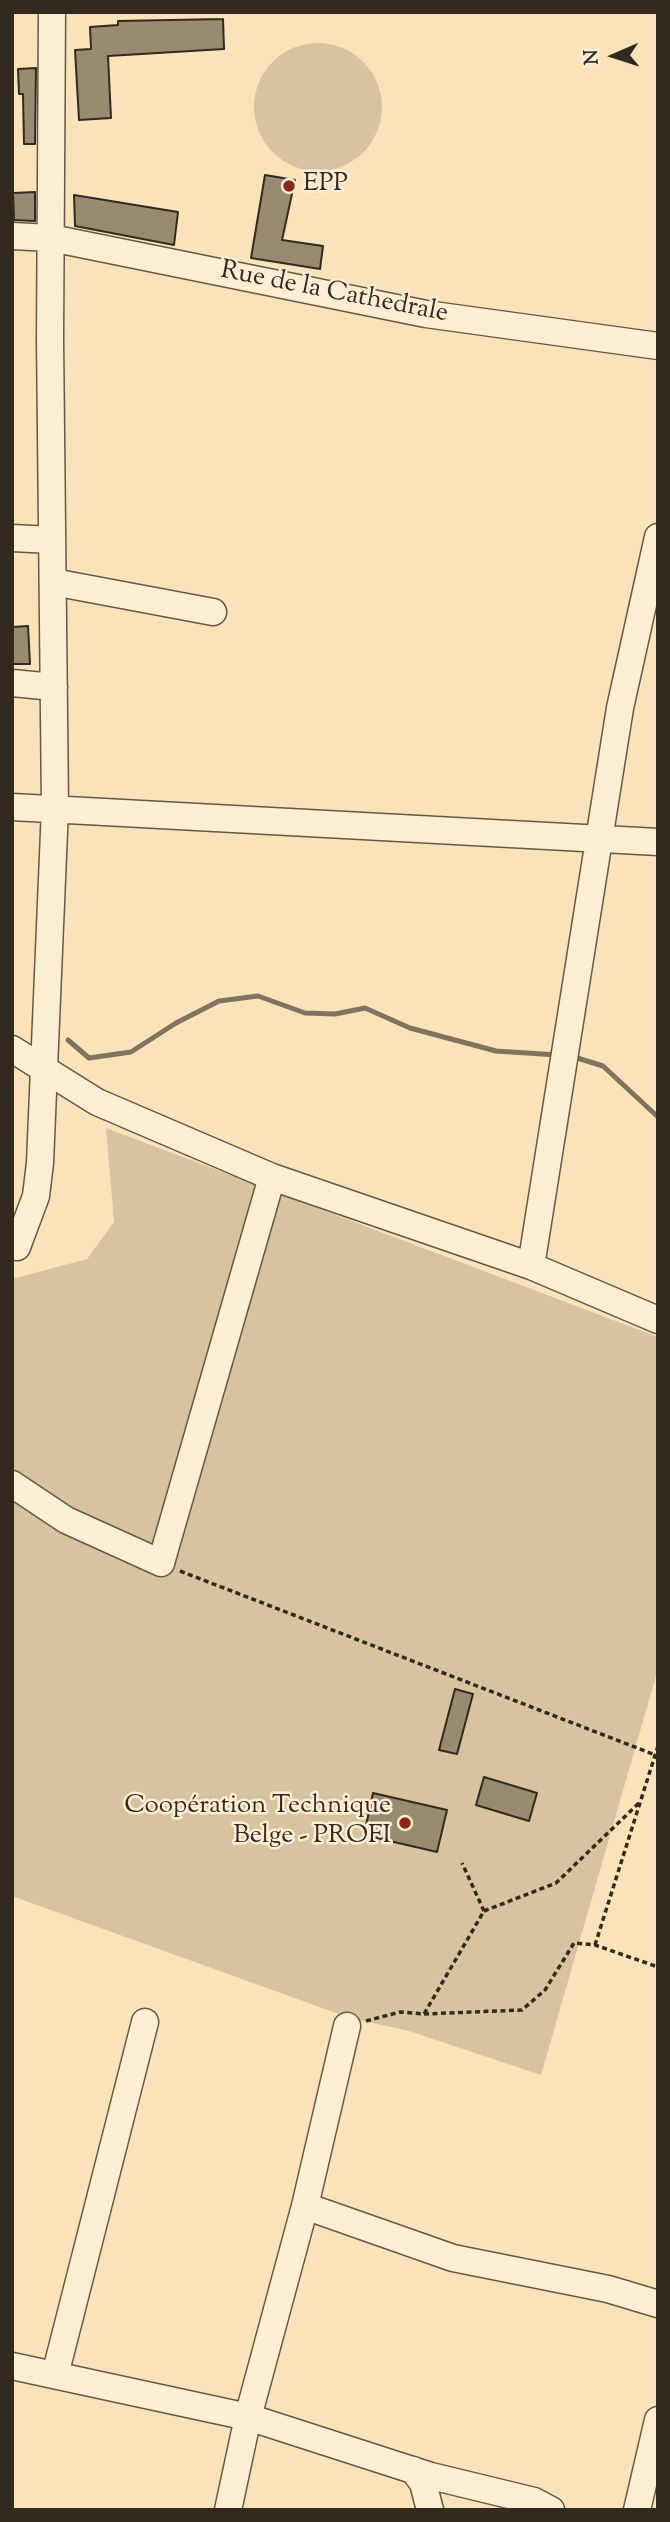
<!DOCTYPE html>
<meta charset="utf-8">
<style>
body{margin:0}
#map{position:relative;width:670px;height:2522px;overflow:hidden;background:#fae3bb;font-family:"Sorts Mill Goudy",serif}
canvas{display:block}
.frame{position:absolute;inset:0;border:14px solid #32291f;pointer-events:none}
.north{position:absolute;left:579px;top:21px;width:70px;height:70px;-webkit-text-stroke:5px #fcedd3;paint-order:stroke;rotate:267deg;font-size:19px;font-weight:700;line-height:28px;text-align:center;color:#32291f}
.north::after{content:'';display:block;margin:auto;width:24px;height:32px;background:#32291f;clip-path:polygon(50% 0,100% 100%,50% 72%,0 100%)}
</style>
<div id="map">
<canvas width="670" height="2522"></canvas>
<div class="frame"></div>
<div class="north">N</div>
</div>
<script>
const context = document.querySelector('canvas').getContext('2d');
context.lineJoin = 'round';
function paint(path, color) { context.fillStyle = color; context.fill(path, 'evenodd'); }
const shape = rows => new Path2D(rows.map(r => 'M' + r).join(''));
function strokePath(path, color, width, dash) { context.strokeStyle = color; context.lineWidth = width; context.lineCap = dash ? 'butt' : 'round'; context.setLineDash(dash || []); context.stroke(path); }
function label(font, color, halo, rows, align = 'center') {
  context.font = font + ' "Sorts Mill Goudy",serif'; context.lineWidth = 5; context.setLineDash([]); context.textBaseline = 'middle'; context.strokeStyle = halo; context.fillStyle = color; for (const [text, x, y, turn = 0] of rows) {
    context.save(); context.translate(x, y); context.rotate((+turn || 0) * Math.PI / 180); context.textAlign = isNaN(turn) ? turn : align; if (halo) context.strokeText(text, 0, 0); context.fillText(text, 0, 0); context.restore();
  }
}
const green = shape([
 '254 107a64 64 0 1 1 128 0a64 64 0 1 1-128 0Z',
 [106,1128,658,1337,658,1669,541,2075,409,2031,350,2018,12,1896,12,1279,87,1259,114,1222]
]);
const stream = shape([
 [68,1040,89,1058,131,1052,176,1023,219,1001,258,996,305,1013,335,1014,365,1008,410,1028,496,1051,557,1055],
 [571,1056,603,1066,658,1117]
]);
const building = shape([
 [223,19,224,49,108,56,111,118,79,120,75,50,91,49,90,27,118,25,118,21,223,19],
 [36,68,35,144,24,144,23,94,19,94,18,69,36,68],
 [265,175,295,180,282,240,323,246,320,269,251,258,265,175],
 [35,192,35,221,14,220,13,193,35,192],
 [74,195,178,212,174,245,75,226,74,195],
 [28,626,30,664,12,664,12,627,28,626],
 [455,1689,473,1694,457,1754,439,1750,455,1689],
 [484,1777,537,1793,529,1821,476,1805,484,1777],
 [373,1793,447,1810,437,1852,364,1835,373,1793]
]);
const path = shape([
 [180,1571,658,1756],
 [484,1911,556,1883,640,1802],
 [595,1945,658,1746],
 [424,2014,522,2010,545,1990,574,1943,595,1945,658,1967],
 [366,2021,400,2012,424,2014,484,1911,462,1863]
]);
const minor = shape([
 [12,236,51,238,426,314,658,346],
 [12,538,52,540],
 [53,582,213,612],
 [12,683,54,687],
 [12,807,658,842],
 [12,1049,97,1102,272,1177,531,1266,658,1320],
 [17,1247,36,1196,40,1163,55,808,50,339,52,12],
 [531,1266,620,708,658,537],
 [12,1484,66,1520,161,1563,272,1177],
 [305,2206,453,2258,608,2289,658,2304],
 [12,2366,248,2417,431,2476,534,2501,551,2510],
 [55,2375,145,2022],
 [413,2470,423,2483,430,2510],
 [228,2510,248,2417,305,2206,347,2026],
 [637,2510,658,2420]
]);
const markers = [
 [289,186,7,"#8f2418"],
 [405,1823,7,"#8f2418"]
];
const poiNames = [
 ["EPP",303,186],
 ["Coopération Technique",391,1808,"right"],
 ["Belge - PROFI",391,1838,"right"]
];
const streetNames = [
 ["Rue de la Cathedrale",334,294,11]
];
paint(green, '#d8c3a0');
strokePath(stream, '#81735d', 5);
paint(building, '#9a8a70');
strokePath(building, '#32291f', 2);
strokePath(minor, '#645846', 29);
strokePath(path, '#32291f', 3.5, [5, 3.5]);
strokePath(minor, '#fcedd3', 26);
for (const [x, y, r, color] of markers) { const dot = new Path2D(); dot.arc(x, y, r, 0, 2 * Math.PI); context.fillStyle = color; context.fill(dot); strokePath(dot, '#fcedd3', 2.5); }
label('26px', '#32291f', '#fcedd3', poiNames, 'left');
label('26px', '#32291f', '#fcedd3', streetNames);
</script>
